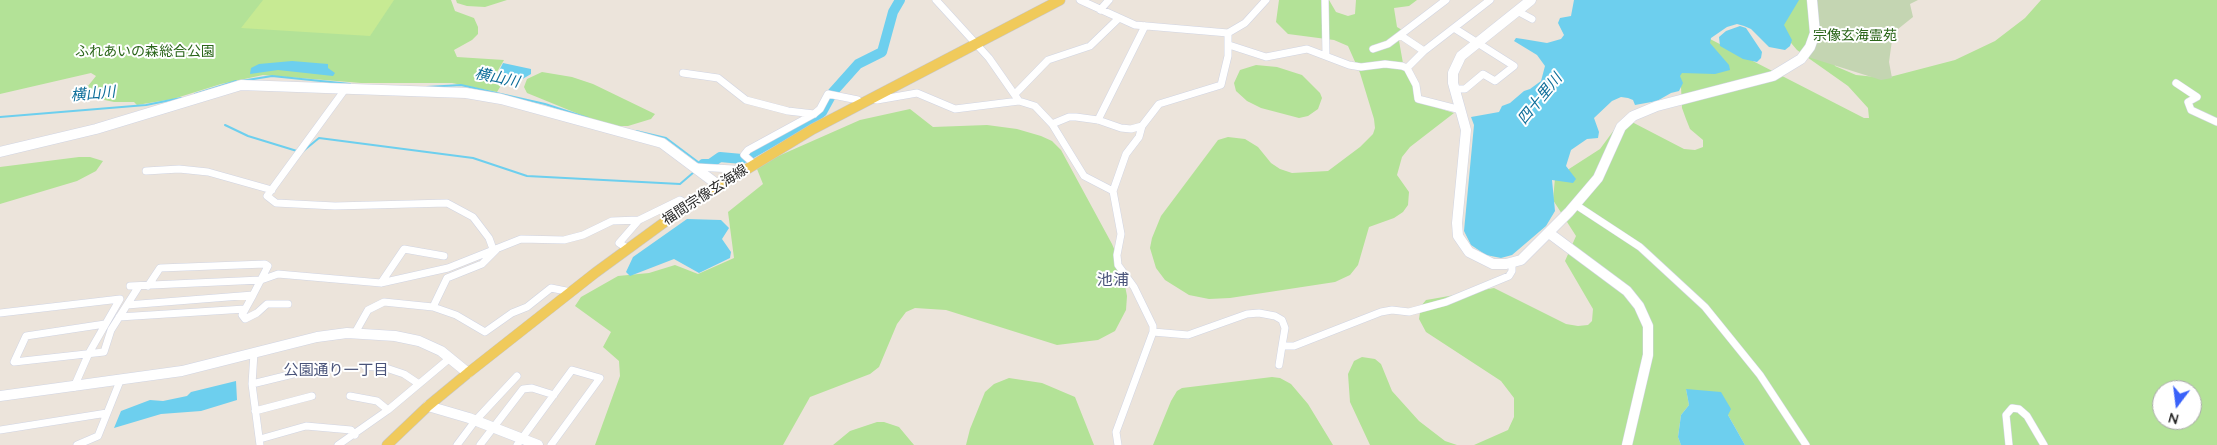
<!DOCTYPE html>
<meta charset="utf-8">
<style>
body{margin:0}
#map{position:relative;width:2217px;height:445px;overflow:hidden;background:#ece4db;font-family:Quicksand,sans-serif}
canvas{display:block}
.north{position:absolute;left:2152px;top:380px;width:50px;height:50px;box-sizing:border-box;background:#fff;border:1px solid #a9a9a9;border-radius:50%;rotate:195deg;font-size:14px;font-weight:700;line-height:20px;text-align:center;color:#292929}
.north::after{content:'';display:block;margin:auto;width:18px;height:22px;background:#3a62f9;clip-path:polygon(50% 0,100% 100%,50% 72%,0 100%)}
</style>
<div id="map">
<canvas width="2217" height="445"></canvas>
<div class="north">N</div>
</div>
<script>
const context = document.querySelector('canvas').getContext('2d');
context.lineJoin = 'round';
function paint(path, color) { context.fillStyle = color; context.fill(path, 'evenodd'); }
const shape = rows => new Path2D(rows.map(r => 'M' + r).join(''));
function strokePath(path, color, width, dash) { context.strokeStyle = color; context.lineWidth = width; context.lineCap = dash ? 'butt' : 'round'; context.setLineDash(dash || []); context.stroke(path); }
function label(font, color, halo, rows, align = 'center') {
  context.font = font + ' Quicksand,"Noto Sans JP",sans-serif'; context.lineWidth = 4; context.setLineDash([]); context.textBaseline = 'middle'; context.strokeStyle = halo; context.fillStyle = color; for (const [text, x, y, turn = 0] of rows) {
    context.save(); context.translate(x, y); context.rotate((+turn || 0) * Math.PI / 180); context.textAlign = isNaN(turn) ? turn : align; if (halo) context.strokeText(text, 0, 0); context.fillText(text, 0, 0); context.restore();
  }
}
const green = shape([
 [0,0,451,0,455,11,474,18,478,27,478,34,472,40,454,50,457,57,504,60,497,72,503,75,505,79,497,92,452,83,361,83,263,75,221,84,173,99,137,105,134,102,114,102,91,97,88,86,96,76,91,73,0,94],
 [456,0,507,0,485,7,467,6,457,3],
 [1279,0,1329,0,1336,12,1348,16,1355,14,1356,0,1417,0,1409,6,1394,8,1397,27,1402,30,1398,35,1404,69,1413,84,1416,101,1454,113,1410,147,1402,157,1397,175,1409,192,1408,205,1403,212,1394,218,1369,227,1358,265,1350,275,1335,282,1230,298,1209,299,1189,295,1165,280,1156,268,1150,248,1152,238,1161,216,1218,140,1228,137,1245,139,1258,147,1271,163,1280,169,1292,173,1328,171,1360,147,1373,134,1375,128,1374,119,1360,73,1348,46,1334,40,1288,34,1276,22],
 [1738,0,1816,0,1835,66,1856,75,1886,78,1955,60,1995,41,2025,18,2041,0,2217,0,2217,445,1745,445,1728,415,1686,389,1689,405,1681,415,1678,437,1681,445,1474,445,1508,430,1514,417,1514,398,1501,381,1426,332,1419,319,1421,306,1426,300,1432,299,1494,288,1566,324,1578,326,1588,325,1592,321,1593,309,1565,261,1576,236,1553,200,1555,178,1600,149,1614,130,1630,121,1684,149,1695,150,1703,147,1703,140,1690,129,1686,119,1682,108,1681,87,1670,73,1710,39,1864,118,1869,118,1868,108,1848,86,1797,50,1786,37],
 [2162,390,2192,390,2192,420,2162,420],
 [1256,65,1277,67,1302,75,1320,93,1322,98,1318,109,1308,116,1299,118,1261,108,1247,101,1236,91,1234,83,1240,70],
 [542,72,572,77,593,84,655,114,651,119,628,126,608,126,527,93,524,87,527,79],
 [910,109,933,127,987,125,1017,129,1041,136,1052,141,1061,150,1112,244,1121,265,1127,296,1126,310,1115,331,1098,340,1057,345,946,310,915,308,906,312,897,324,879,367,870,374,810,397,783,445,595,445,620,376,619,361,603,347,611,332,575,306,581,297,618,276,649,273,675,265,698,274,734,258,728,212,763,184,757,169,758,165,860,120],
 [79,157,90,157,103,161,96,171,77,181,0,204,0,167],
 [1362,357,1375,359,1381,364,1392,391,1419,421,1445,441,1457,445,1370,445,1350,402,1348,374,1354,361],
 [1272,377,1280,378,1291,384,1308,404,1333,445,1153,445,1171,401,1177,391,1182,388],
 [1009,378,1042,383,1075,397,1094,445,966,445,970,429,985,392,994,384],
 [877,422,884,422,899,427,914,445,833,445,850,431]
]);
const cemetery = shape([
 [1815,0,1918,0,1910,4,1913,17,1893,33,1889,62,1892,78,1881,80,1808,57]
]);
const pitch = shape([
 [263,0,394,0,370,36,241,28]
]);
const water = shape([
 [1574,0,1799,0,1784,25,1792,40,1790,46,1785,50,1769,47,1751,29,1744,26,1737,24,1727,27,1711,38,1710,43,1729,65,1730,70,1715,74,1682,73,1680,76,1683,83,1679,91,1671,93,1657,101,1635,105,1633,100,1628,98,1621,97,1612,101,1594,118,1599,132,1598,138,1587,139,1571,150,1566,166,1576,179,1573,183,1552,180,1555,211,1546,226,1512,255,1501,258,1486,255,1471,245,1464,231,1474,125,1471,117,1499,112,1502,106,1510,103,1524,91,1530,89,1541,81,1545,66,1537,55,1514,41,1516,38,1523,39,1547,43,1561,39,1564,35,1558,23,1560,18,1571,16],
 [1740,26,1746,28,1762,52,1761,58,1757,62,1743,59,1720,46,1719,37,1726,31],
 [292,61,328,64,328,68,335,73,333,76,278,70,250,74,251,68,259,64],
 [503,63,531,69,531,74,514,84,508,82,508,75,499,71],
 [687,219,721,220,729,228,722,239,731,252,730,258,699,273,674,259,630,276,626,272,633,257],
 [236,381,237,400,201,411,161,414,114,428,121,411,150,400,163,401,187,396,191,392],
 [1686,389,1721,392,1731,409,1728,415,1745,445,1681,445,1678,437,1681,415,1689,405]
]);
const stream = shape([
 [241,81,272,76,350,84],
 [427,87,461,85,545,104,588,118],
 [195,94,236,81],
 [0,117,146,105,181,98],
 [225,125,248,136,297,151],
 [636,131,666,138,702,165],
 [302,152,319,138,473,158,527,176,680,184,694,172]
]);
const river = shape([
 [703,164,710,164,720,157,742,159,816,117,822,112,833,92,858,64,882,52,893,12,900,0]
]);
const street = shape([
 [936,0,989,58,1019,101],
 [1080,0,1135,25,1228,33,1245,23,1266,0],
 [1325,0,1326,55],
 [1100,10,1109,0],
 [1517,11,1532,19],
 [1454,28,1514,66,1495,81,1483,74,1465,89,1454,89],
 [1229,45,1266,57,1307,49,1349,65,1361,67,1385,64,1402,66,1407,68,1416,85,1418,99,1461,110],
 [1373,49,1388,44,1400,35],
 [1424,51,1400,35,1446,0],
 [1407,68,1424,51,1490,0],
 [683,73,718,78,746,100,788,111,814,114],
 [2176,83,2197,97,2188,102,2191,110,2217,122],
 [346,88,267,196,276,203,335,206,447,203,473,217,489,238,493,249],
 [1016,93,1048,60,1090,46,1118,19],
 [871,99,877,100,917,93,955,109,1019,101,1035,106,1052,124,1084,176,1113,191,1121,234,1117,255,1118,265,1134,287,1153,326,1153,332,1116,432,1118,445],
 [1098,120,1145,26],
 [1052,124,1069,117,1076,117,1098,120,1121,128,1131,129,1142,126],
 [753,163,744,155,748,150,814,114,820,109,828,94,858,100,861,104],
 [696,167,733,169,739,172],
 [146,171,179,169,208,172,272,190],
 [1113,191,1126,154,1139,137,1142,126,1159,104,1221,85,1228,56,1228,33],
 [1576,205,1640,247,1705,307,1760,375,1806,445],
 [627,248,619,243,639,220,680,200,688,205],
 [381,283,404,249,444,256],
 [130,286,261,280,278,274,381,283,448,268,521,239,564,240,583,235,612,221,639,220],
 [148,286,160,268,265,264,268,266,253,295],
 [127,305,253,295,242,315,245,319,257,313,267,304,288,304],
 [433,307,447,278,482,264,496,250],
 [0,313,120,299,89,353,74,387],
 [119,317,245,309],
 [105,324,26,336,14,362,104,352,111,330,139,286],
 [1153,332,1188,335,1247,314,1259,313,1275,316,1282,320,1285,328,1282,346,1294,346,1381,312,1392,310,1409,312,1446,302,1509,276,1512,271,1512,263],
 [355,333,368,310,384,302,433,307,456,315,485,332,512,313,527,307,551,288,571,292],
 [254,353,252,384,260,445],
 [1279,365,1282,346],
 [365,366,386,368,404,374,419,384],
 [252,384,326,366],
 [350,396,377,401,388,410],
 [255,411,312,396],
 [0,430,107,413],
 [260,439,306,426,351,430,355,435],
 [77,445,98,436,120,381],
 [338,445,388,410,450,358],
 [457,445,475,421,517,376],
 [480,445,523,389,532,388,554,395],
 [517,445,572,370,600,378,551,445],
 [2009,445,2006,415,2012,408,2019,409,2027,416,2044,445]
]);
const secondary = shape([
 [1531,0,1461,56,1453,73,1453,83,1466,130,1457,223,1458,236,1469,252,1493,264,1506,264,1521,260,1569,212,1598,178,1621,127,1633,116,1657,106,1773,76,1801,59,1810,47,1815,33,1812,0],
 [0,152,96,129,241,85,466,93,501,99,662,143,718,185],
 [1549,233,1627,291,1639,306,1648,326,1648,355,1627,445],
 [0,396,182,371,317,337,347,333,395,336,419,341,441,351,468,373],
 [428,406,469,418,538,445]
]);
const primary = shape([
 [387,445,428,406,468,373,595,273,688,205,813,129,1060,0]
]);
const parkNames = [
 ["宗像玄海霊苑",1855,36],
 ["ふれあいの森総合公園",145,52]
];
const streetNames = [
 ["福間宗像玄海線",705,195,-33]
];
const waterNames = [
 ["横山川",497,78,12],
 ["横山川",93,94,-5],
 ["四十里川",1540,99,-51]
];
const neighbourhoodNames = [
 ["公園通り一丁目",336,370]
];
const quarterNames = [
 ["池浦",1113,280]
];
paint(green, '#b3e297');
paint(cemetery, '#c4d5b2');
paint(pitch, '#c7ea93');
paint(water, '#6dcfee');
strokePath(stream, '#6dcfee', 2);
strokePath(river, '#6dcfee', 10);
strokePath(street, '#d0d4e2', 8);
strokePath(secondary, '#d0d4e2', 11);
strokePath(primary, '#c7c7c7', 11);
strokePath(street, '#fff', 7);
strokePath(secondary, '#fff', 10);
strokePath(primary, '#f0ca5b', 10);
label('14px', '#2b661a', '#fff', parkNames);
label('14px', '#292929', '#fff', streetNames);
label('italic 15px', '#0d6d99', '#fff', waterNames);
label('15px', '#4a547a', '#fff', neighbourhoodNames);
label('16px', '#4a547a', '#fff', quarterNames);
</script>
